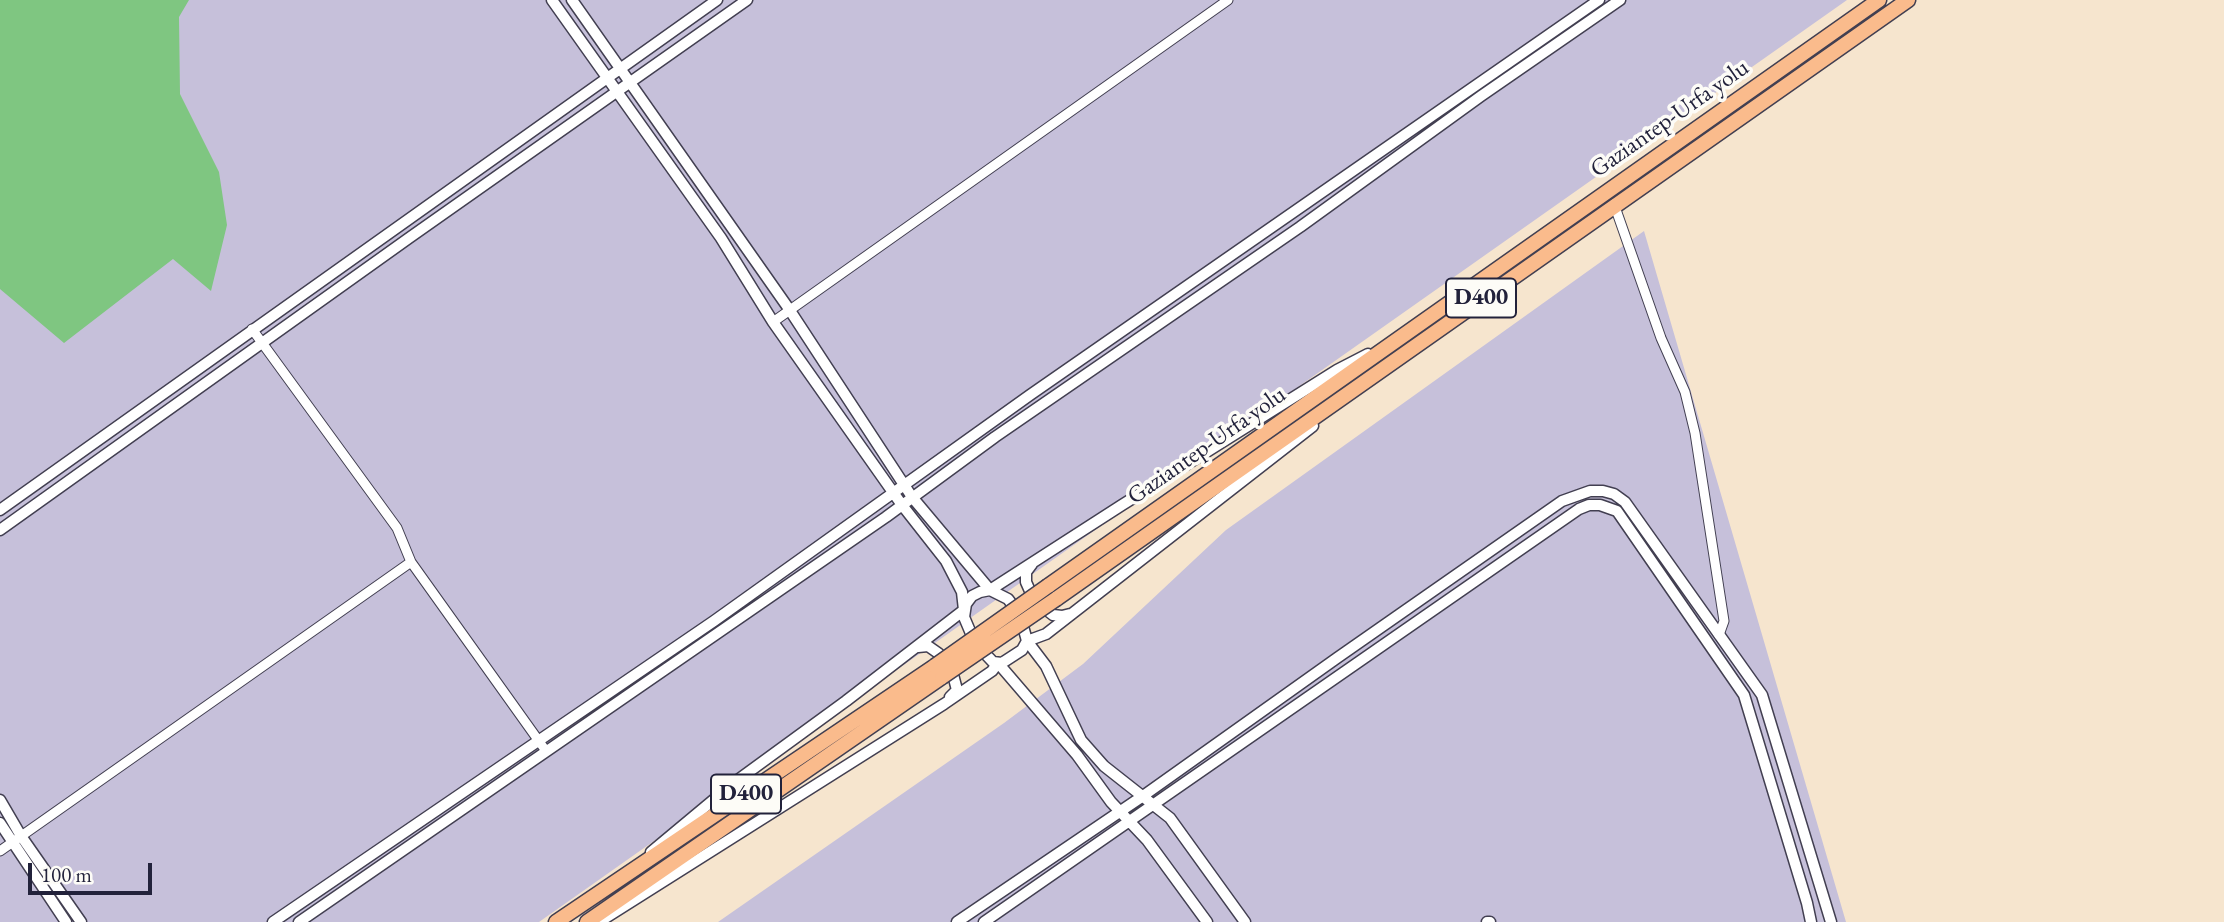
<!DOCTYPE html>
<style>
body{margin:0}
#map{position:relative;width:2224px;height:922px;overflow:hidden;background:#f6e5ce;font-family:"EB Garamond",serif}
canvas{display:block}
.scale{position:absolute;left:28px;top:863px;width:124px;height:32px;box-sizing:border-box;border:4px solid #22223b;border-top:0;padding-left:9px;font-size:21px;line-height:24px;white-space:nowrap;color:#22223b;-webkit-text-stroke:5px #fdfcf7;paint-order:stroke}
</style>
<div id="map">
<canvas width="2224" height="922"></canvas>
<div class="scale">100 m</div>
</div>
<script>
const context = document.querySelector('canvas').getContext('2d');
context.lineJoin = 'round';
function paint(path, color) { context.fillStyle = color; context.fill(path, 'evenodd'); }
const shape = rows => new Path2D(rows.map(r => 'M' + r).join(''));
function strokePath(path, color, width, dash) { context.strokeStyle = color; context.lineWidth = width; context.lineCap = dash ? 'butt' : 'round'; context.setLineDash(dash || []); context.stroke(path); }
function label(font, color, halo, rows, align = 'center') {
  context.font = font + ' "EB Garamond",serif'; context.lineWidth = 7; context.setLineDash([]); context.textBaseline = 'middle'; context.strokeStyle = halo; context.fillStyle = color; for (const [text, x, y, turn = 0] of rows) {
    context.save(); context.translate(x, y); context.rotate((+turn || 0) * Math.PI / 180); context.textAlign = isNaN(turn) ? turn : align; if (halo) context.strokeText(text, 0, 0); context.fillText(text, 0, 0); context.restore();
  }
}
const industrial = shape([
 [0,0,1847,0,539,922,0,922],
 [1644,231,1846,922,718,922,1004,723,1083,664,1226,530]
]);
const green = shape([
 [0,0,189,0,179,17,180,94,219,172,227,225,211,291,173,259,64,343,0,289]
]);
const minor = shape([
 [1614,204,1661,338,1685,392,1695,433,1724,621,1719,635],
 [773,322,1228,0],
 [252,329,397,528,411,562,546,751],
 [0,851,411,562]
]);
const tertiary = shape([
 [552,0,721,238,773,322,902,505,946,561,962,592,964,610,846,701,735,782,651,852],
 [572,0,789,309,912,497,990,590,1122,505,1337,370,1368,354],
 [0,510,717,0],
 [0,530,409,238,747,0],
 [1032,564,1026,572,1026,582,1034,600,1053,615,1062,616,1070,614],
 [990,590,1008,599,1020,615,1027,641,1022,650,1002,663,993,662,975,643,964,617,966,604,972,596,980,592,990,590],
 [918,647,928,646,938,653,951,667,957,690,950,697],
 [0,800,21,836,81,922],
 [0,823,66,922],
 [273,922,714,621,1030,395,1599,0],
 [299,922,886,517,995,437,1300,227,1481,96,1620,0],
 [599,922,944,704,992,671,998,663,1077,755,1111,802,1147,840,1207,922],
 [957,922,1143,796,1337,658,1562,501,1590,491,1603,491,1614,494,1625,502,1762,695,1831,922],
 [984,922,1579,509,1589,505,1600,505,1617,511,1744,695,1807,903,1811,922],
 [1245,922,1170,818,1104,766,1081,740,1046,666,1027,641,1046,634,1313,426],
 [1487,922,1490,922]
]);
const trunk = shape([
 [1048,586,1879,0],
 [1056,599,1908,0],
 [556,922,935,666],
 [587,922,942,677]
]);
const trunkBridge = shape([
 [935,666,1048,586],
 [942,677,1056,599]
]);
const shields = [
 [1481,298,70],
 [746,794,70]
];
const shieldNames = [
 ["D400",1481,298],
 ["D400",746,794]
];
const streetNames = [
 ["Gaziantep-Urfa yolu",1670,119,-35],
 ["Gaziantep-Urfa yolu",1207,446,-35]
];
paint(industrial, '#c6c0da');
paint(green, '#7fc681');
strokePath(minor, '#423f51', 11);
strokePath(tertiary, '#423f51', 13);
strokePath(trunk, '#423f51', 17);
strokePath(minor, '#fff', 9);
strokePath(tertiary, '#fff', 10);
strokePath(trunk, '#fabb8c', 14);
strokePath(trunkBridge, '#423f51', 17, []);
strokePath(trunkBridge, '#fabb8c', 14);
for (const [x, y, w] of shields) { const box = new Path2D(); box.roundRect(x - w / 2, y - 19.5, w, 39, 5); context.fillStyle = '#fdfcf7'; context.fill(box); strokePath(box, '#22223b', 2); }
label('bold 23px', '#22223b', null, shieldNames);
label('24px', '#22223b', '#fdfcf7', streetNames);
</script>
